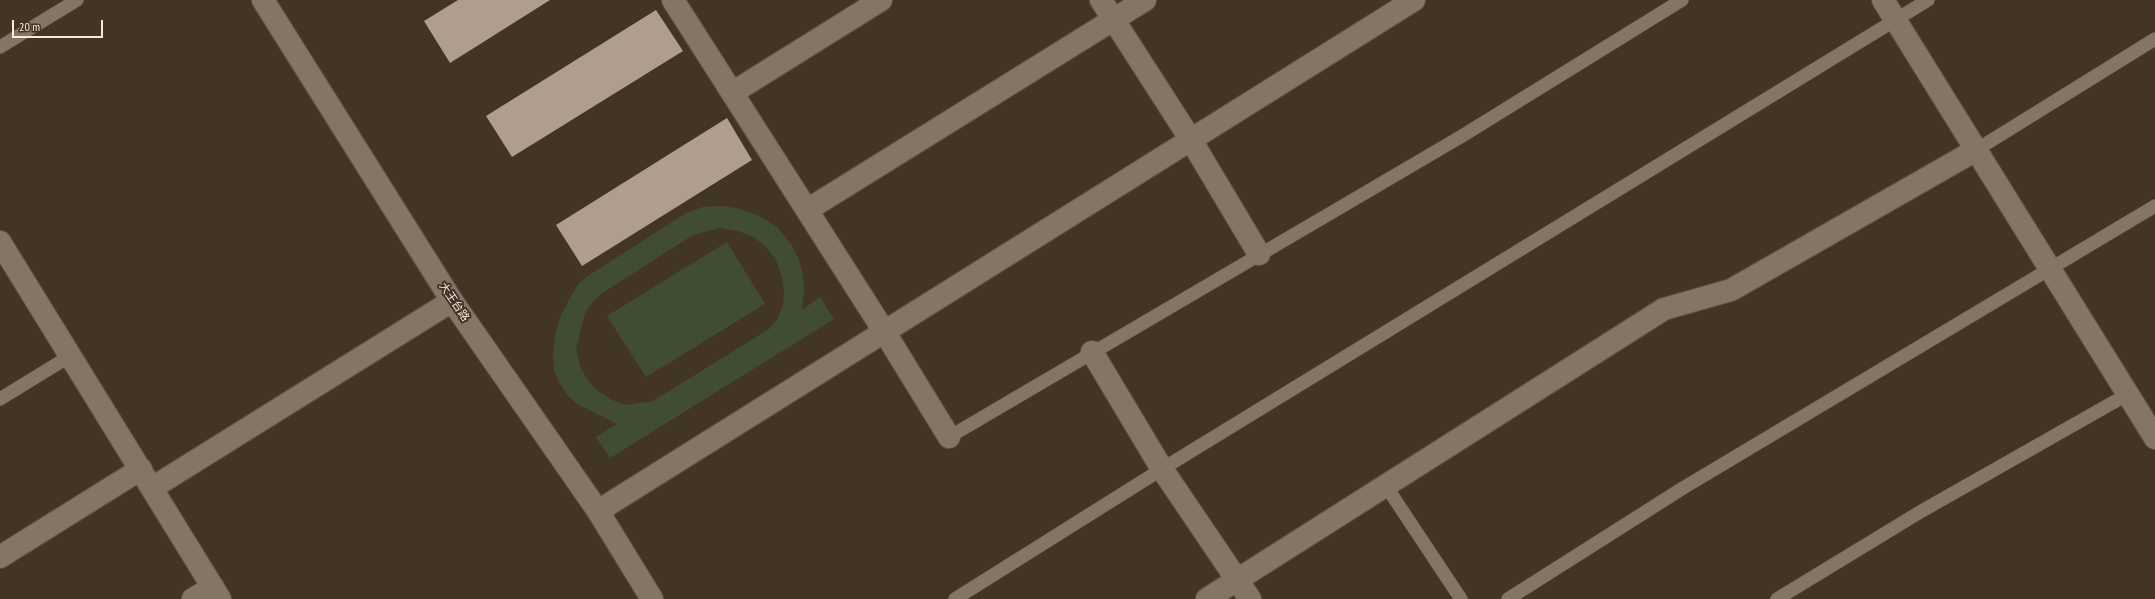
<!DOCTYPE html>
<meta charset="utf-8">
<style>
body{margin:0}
#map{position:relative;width:2155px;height:599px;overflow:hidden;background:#433526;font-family:"PT Sans Narrow",sans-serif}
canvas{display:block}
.scale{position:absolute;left:12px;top:20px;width:91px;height:18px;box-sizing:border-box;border:2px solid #f4ebe1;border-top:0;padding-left:5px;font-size:12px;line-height:14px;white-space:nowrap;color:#f4ebe1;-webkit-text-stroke:3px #433526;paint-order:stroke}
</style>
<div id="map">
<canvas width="2155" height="599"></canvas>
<div class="scale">20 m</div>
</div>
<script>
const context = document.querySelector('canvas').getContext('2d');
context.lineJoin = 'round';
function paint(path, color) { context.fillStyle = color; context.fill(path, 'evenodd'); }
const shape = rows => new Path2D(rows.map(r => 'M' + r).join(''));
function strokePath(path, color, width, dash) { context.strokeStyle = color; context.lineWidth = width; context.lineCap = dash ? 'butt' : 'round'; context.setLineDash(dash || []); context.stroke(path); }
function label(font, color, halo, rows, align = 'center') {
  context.font = font + ' "PT Sans Narrow","Noto Sans SC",sans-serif'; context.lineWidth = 4; context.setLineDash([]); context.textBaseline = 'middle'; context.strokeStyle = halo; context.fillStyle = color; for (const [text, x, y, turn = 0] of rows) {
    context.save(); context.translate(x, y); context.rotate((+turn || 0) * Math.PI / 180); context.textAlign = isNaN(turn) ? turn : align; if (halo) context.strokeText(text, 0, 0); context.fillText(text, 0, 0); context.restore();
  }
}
const green = shape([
 [722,206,741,209,759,216,777,227,791,244,799,260,803,275,804,292,802,310,820,297,834,319,610,458,596,437,617,424,577,404,569,397,560,384,554,371,553,354,556,332,561,315,578,284,591,274,686,213,703,207],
 [720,228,738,231,754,237,768,249,777,262,782,277,784,291,783,305,777,320,769,329,653,401,627,405,612,400,598,391,589,382,580,367,576,349,585,313,593,301,604,292,693,235],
 [727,242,765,304,646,377,607,316]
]);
const building = shape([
 [458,0,550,0,450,63,424,21],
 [656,10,683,51,512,157,486,116],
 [727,118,752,160,582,266,556,225]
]);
const service = shape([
 [0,47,77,0],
 [1976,150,2155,39],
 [0,399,70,356],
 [949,437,1462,136,1682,0],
 [1386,486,1461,599],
 [955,599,1162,469,1928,0],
 [1508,599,1683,488,2155,206],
 [1777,599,1920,512,2128,394]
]);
const minor = shape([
 [263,0,452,301,598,511,652,599],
 [673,0,884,331,949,437],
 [1101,0,1191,140,1259,254],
 [1883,0,2155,438],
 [732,93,881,0],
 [807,210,1145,0],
 [0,242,220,599],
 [1092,352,1162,469,1250,599],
 [152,488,452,301],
 [598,511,1414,0],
 [0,557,141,469],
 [193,599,213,587],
 [1207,599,1664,309,1731,290,1976,150]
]);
const streetNames = [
 ["大王台路",454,302,56]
];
paint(green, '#404d34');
paint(building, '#af9e8d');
strokePath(service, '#5e5245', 14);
strokePath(minor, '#5e5245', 24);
strokePath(service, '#857565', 13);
strokePath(minor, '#857565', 22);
label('11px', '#f4ebe1', '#433526', streetNames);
</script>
